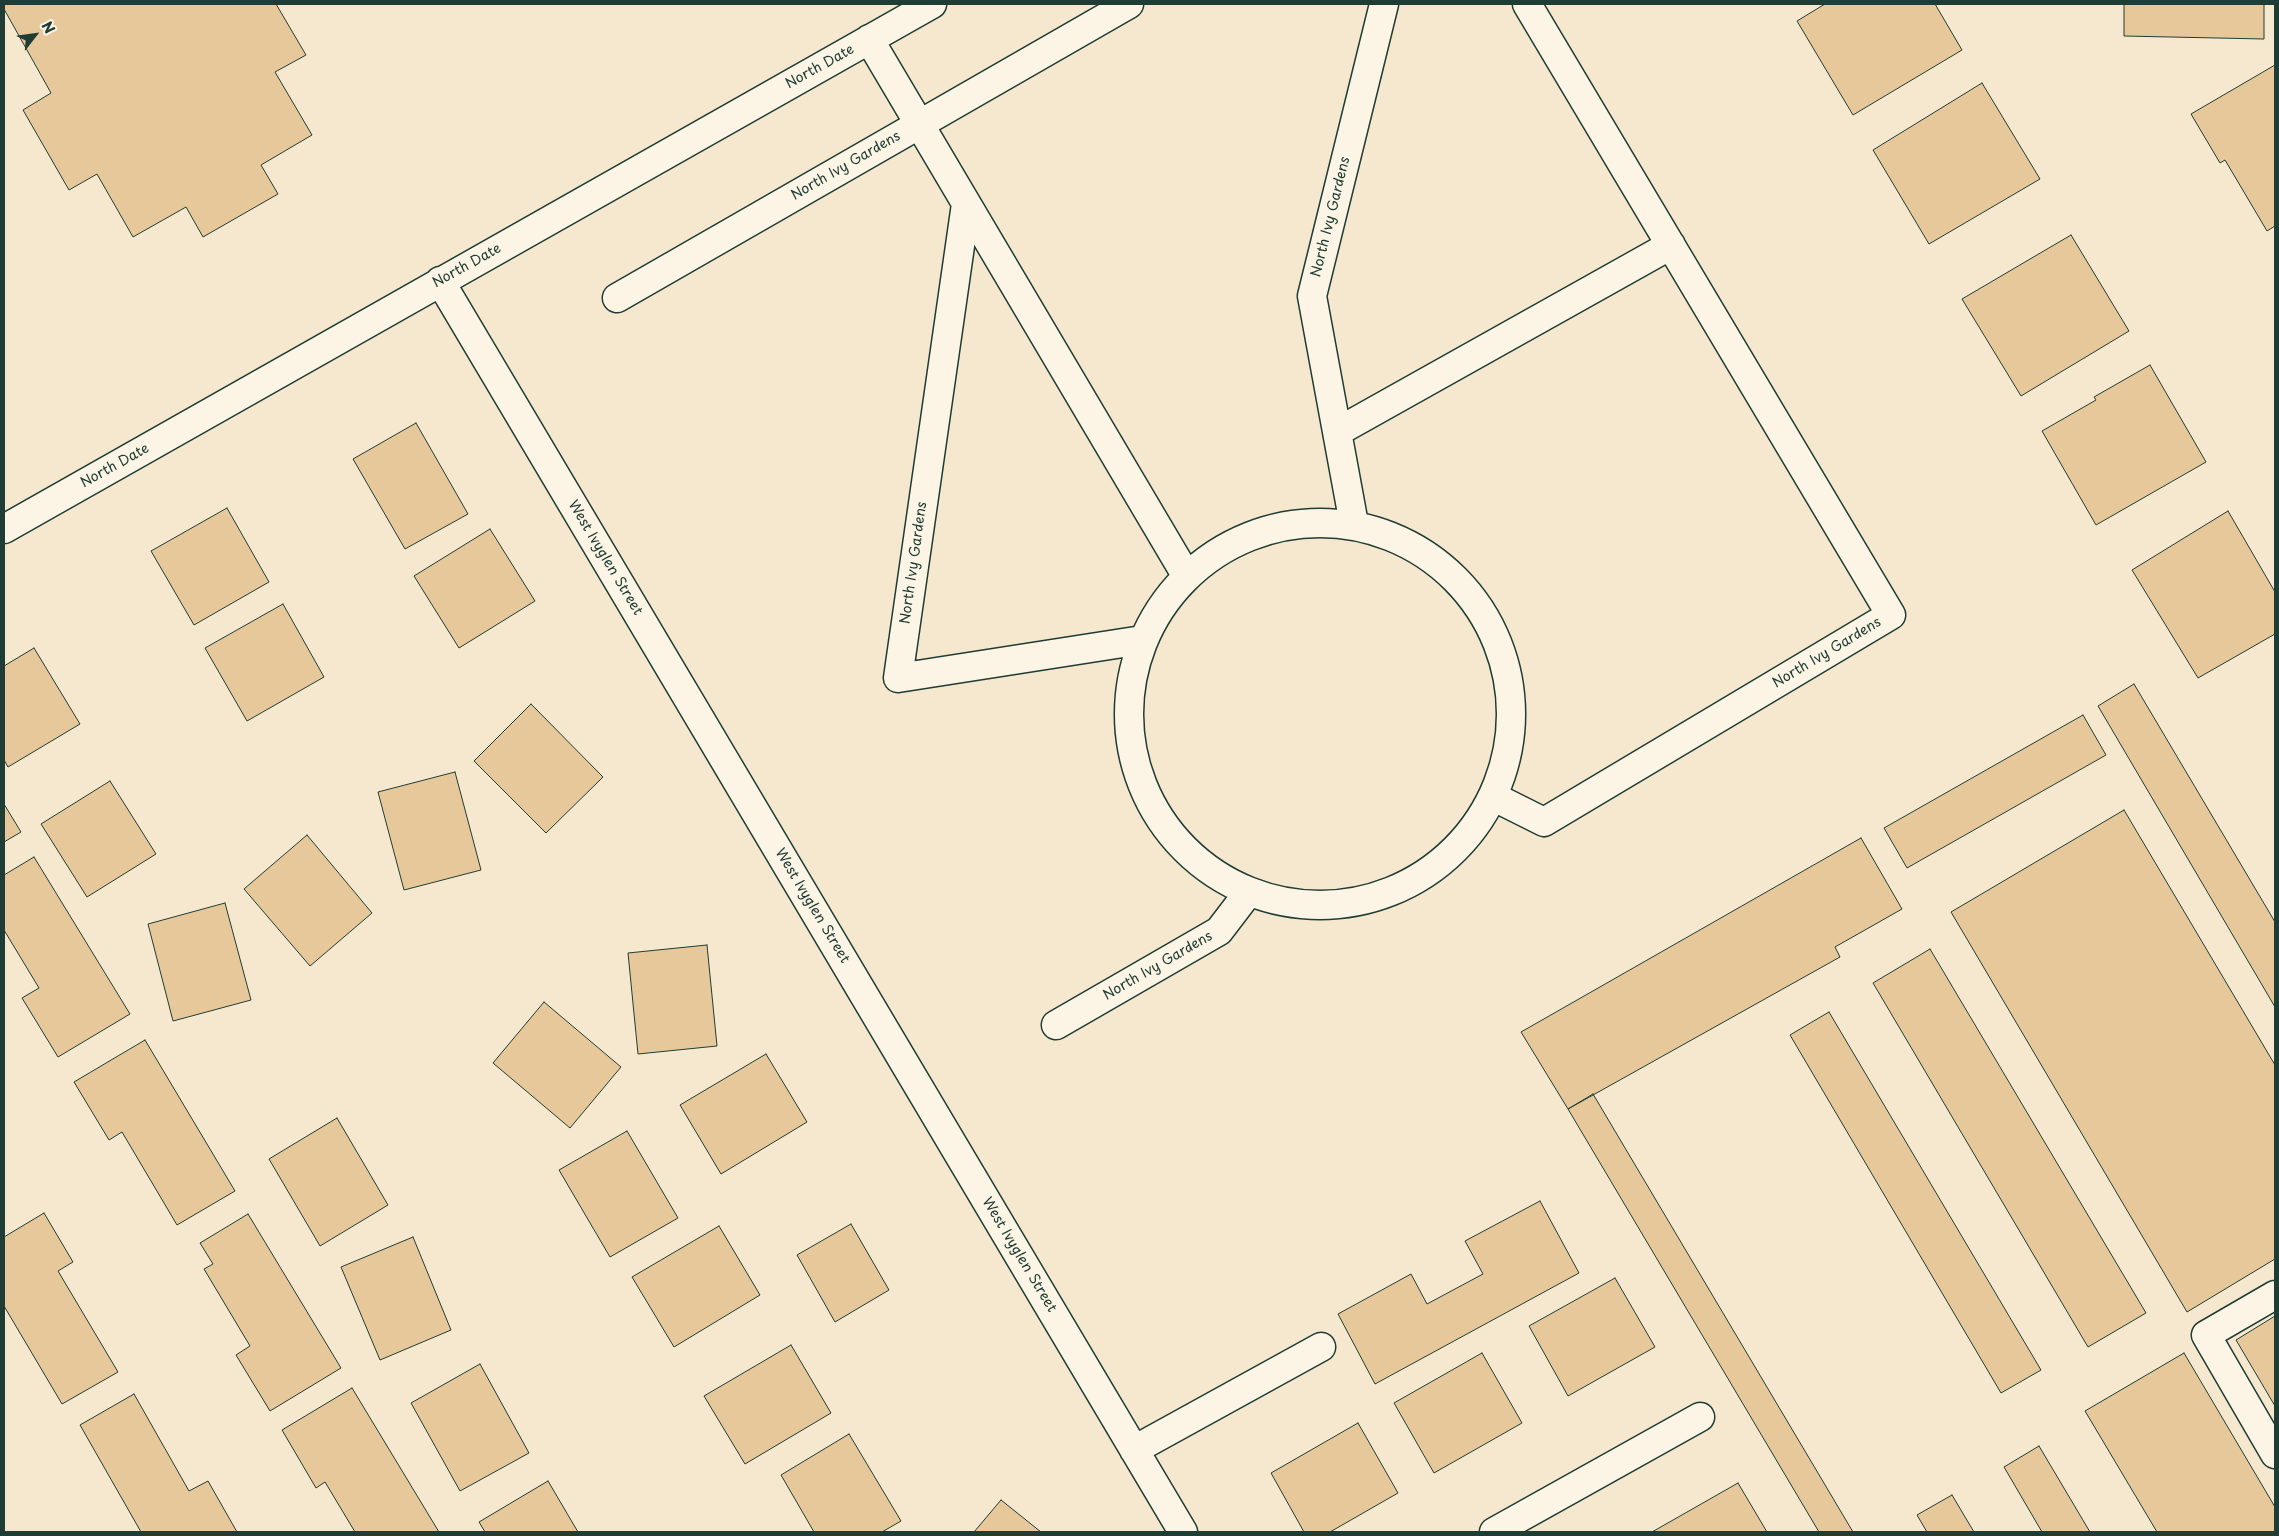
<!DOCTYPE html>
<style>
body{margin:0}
#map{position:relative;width:2279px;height:1536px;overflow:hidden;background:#f6e8ce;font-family:"Playpen Sans",sans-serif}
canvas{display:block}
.frame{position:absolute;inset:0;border:5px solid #1f3d34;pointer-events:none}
.north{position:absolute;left:10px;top:10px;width:50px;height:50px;-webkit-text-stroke:4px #fcf5e5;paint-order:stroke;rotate:60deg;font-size:14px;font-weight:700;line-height:20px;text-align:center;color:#1f3d34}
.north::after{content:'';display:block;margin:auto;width:18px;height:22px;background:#1f3d34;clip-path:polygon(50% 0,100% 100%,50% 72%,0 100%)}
</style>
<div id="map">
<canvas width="2279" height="1536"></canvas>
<div class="frame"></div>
<div class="north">N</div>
</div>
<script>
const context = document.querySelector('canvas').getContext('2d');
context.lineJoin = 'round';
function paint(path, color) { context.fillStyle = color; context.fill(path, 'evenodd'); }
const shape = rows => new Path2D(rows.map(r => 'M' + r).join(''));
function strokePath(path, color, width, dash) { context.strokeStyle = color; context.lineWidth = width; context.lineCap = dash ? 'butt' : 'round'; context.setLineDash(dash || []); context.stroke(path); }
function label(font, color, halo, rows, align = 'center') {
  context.font = font + ' "Playpen Sans",sans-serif'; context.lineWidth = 5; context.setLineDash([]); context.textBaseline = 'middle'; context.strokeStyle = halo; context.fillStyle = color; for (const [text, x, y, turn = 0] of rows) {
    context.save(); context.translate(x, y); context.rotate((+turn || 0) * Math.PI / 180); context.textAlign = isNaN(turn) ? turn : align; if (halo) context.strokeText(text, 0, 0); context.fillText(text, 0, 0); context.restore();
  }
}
const building = shape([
 [4,4,276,4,306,55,275,72,312,135,261,165,278,194,203,237,186,207,133,237,97,174,69,190,23,110,51,93,4,9,4,4],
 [1825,4,1935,4,1962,50,1853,115,1797,21,1825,4],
 [2124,4,2264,4,2264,39,2124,36,2124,4],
 [2275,65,2275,226,2267,231,2225,160,2220,163,2191,114,2275,65],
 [1982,83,2040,179,1929,244,1873,150,1982,83],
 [2071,235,2129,331,2021,396,1962,299,2071,235],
 [2150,365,2206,462,2096,525,2042,431,2096,400,2094,397,2150,365],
 [416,423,468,514,405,549,353,459,416,423],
 [227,508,269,582,194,625,151,551,227,508],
 [2228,511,2275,592,2275,634,2198,678,2132,570,2228,511],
 [490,529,535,601,459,648,414,576,490,529],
 [283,604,324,677,247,721,205,648,283,604],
 [34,648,80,724,8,767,4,760,4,666,34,648],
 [2134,684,2275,922,2275,1007,2098,706,2134,684],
 [531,704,603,777,546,833,474,761,531,704],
 [2083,715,2106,755,1907,868,1884,828,2083,715],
 [455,772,481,870,404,890,378,792,455,772],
 [110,781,156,854,87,897,41,824,110,781],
 [4,804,21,832,4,842,4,804],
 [2124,810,2275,1065,2275,1259,2187,1312,1951,912,2124,810],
 [307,835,372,913,310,966,244,889,307,835],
 [1861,838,1902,909,1835,947,1840,957,1568,1109,1521,1032,1861,838],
 [34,857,130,1014,58,1057,22,998,39,988,4,930,4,875,34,857],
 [225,903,251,1000,173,1021,148,924,225,903],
 [707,945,717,1046,638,1054,628,953,707,945],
 [1930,949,2146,1313,2088,1347,1873,983,1930,949],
 [544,1002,621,1067,570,1128,493,1063,544,1002],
 [1829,1012,2041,1370,2001,1393,1790,1035,1829,1012],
 [145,1040,235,1191,177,1225,122,1132,109,1140,74,1082,145,1040],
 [766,1054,807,1122,721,1174,680,1105,766,1054],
 [1593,1094,1853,1532,1819,1532,1568,1109,1593,1094],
 [337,1118,388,1205,320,1246,269,1159,337,1118],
 [627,1131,678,1218,610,1257,559,1170,627,1131],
 [1540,1201,1579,1273,1375,1384,1338,1314,1411,1274,1427,1304,1483,1274,1465,1241,1540,1201],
 [44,1213,73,1262,58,1271,118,1372,62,1404,4,1306,4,1237,44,1213],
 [248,1214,341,1368,270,1411,236,1355,250,1346,204,1269,213,1264,200,1243,248,1214],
 [851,1224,889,1290,835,1322,797,1255,851,1224],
 [719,1226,760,1295,674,1347,632,1277,719,1226],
 [413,1237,451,1330,380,1360,341,1267,413,1237],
 [1615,1278,1655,1347,1568,1396,1529,1326,1615,1278],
 [2275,1316,2275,1406,2236,1340,2275,1316],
 [791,1345,831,1413,745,1464,704,1396,791,1345],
 [1482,1353,1522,1423,1434,1473,1394,1403,1482,1353],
 [2184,1353,2275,1507,2275,1532,2157,1532,2085,1411,2184,1353],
 [480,1364,529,1453,460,1491,411,1403,480,1364],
 [352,1388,439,1532,355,1532,325,1482,316,1488,282,1430,352,1388],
 [134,1394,189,1491,208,1481,237,1532,141,1532,80,1425,134,1394],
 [1358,1423,1398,1493,1330,1532,1304,1532,1271,1473,1358,1423],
 [849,1434,901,1521,882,1532,814,1532,781,1475,849,1434],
 [2039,1446,2090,1532,2042,1532,2004,1467,2039,1446],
 [548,1481,578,1532,485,1532,479,1522,548,1481],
 [1738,1483,1767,1532,1652,1532,1738,1483],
 [1952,1495,1974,1532,1927,1532,1917,1515,1952,1495],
 [1001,1500,1041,1532,974,1532,1001,1500]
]);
const minor = shape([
 [869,39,1186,575],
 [966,204,898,678,1142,640],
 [440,281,1183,1532],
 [617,298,1129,4],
 [1337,432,1671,245],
 '1129 714a191 191 0 1 1 382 0a191 191 0 1 1-382 0Z',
 [1354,524,1312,296,1384,4],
 [4,529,932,4],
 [1494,797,1544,822,1891,615,1527,4],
 [1056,1025,1219,931,1248,893],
 [2275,1295,2206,1335,2275,1454],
 [1134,1450,1321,1347],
 [1494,1532,1700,1417]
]);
const streetNames = [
 ["North Date",820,67,-29],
 ["North Ivy Gardens",846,166,-30],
 ["North Ivy Gardens",1331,217,-76],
 ["North Date",467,266,-29],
 ["North Date",115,466,-29],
 ["West Ivyglen Street",605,558,59],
 ["North Ivy Gardens",914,563,-82],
 ["North Ivy Gardens",1827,653,-31],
 ["West Ivyglen Street",812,906,59],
 ["North Ivy Gardens",1158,966,-30],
 ["West Ivyglen Street",1019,1255,59]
];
paint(building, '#e7c89a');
strokePath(building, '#1f3d34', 1);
strokePath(minor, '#1f3d34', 31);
strokePath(minor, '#fcf5e5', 28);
label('14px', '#1f3d34', '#fcf5e5', streetNames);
</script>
